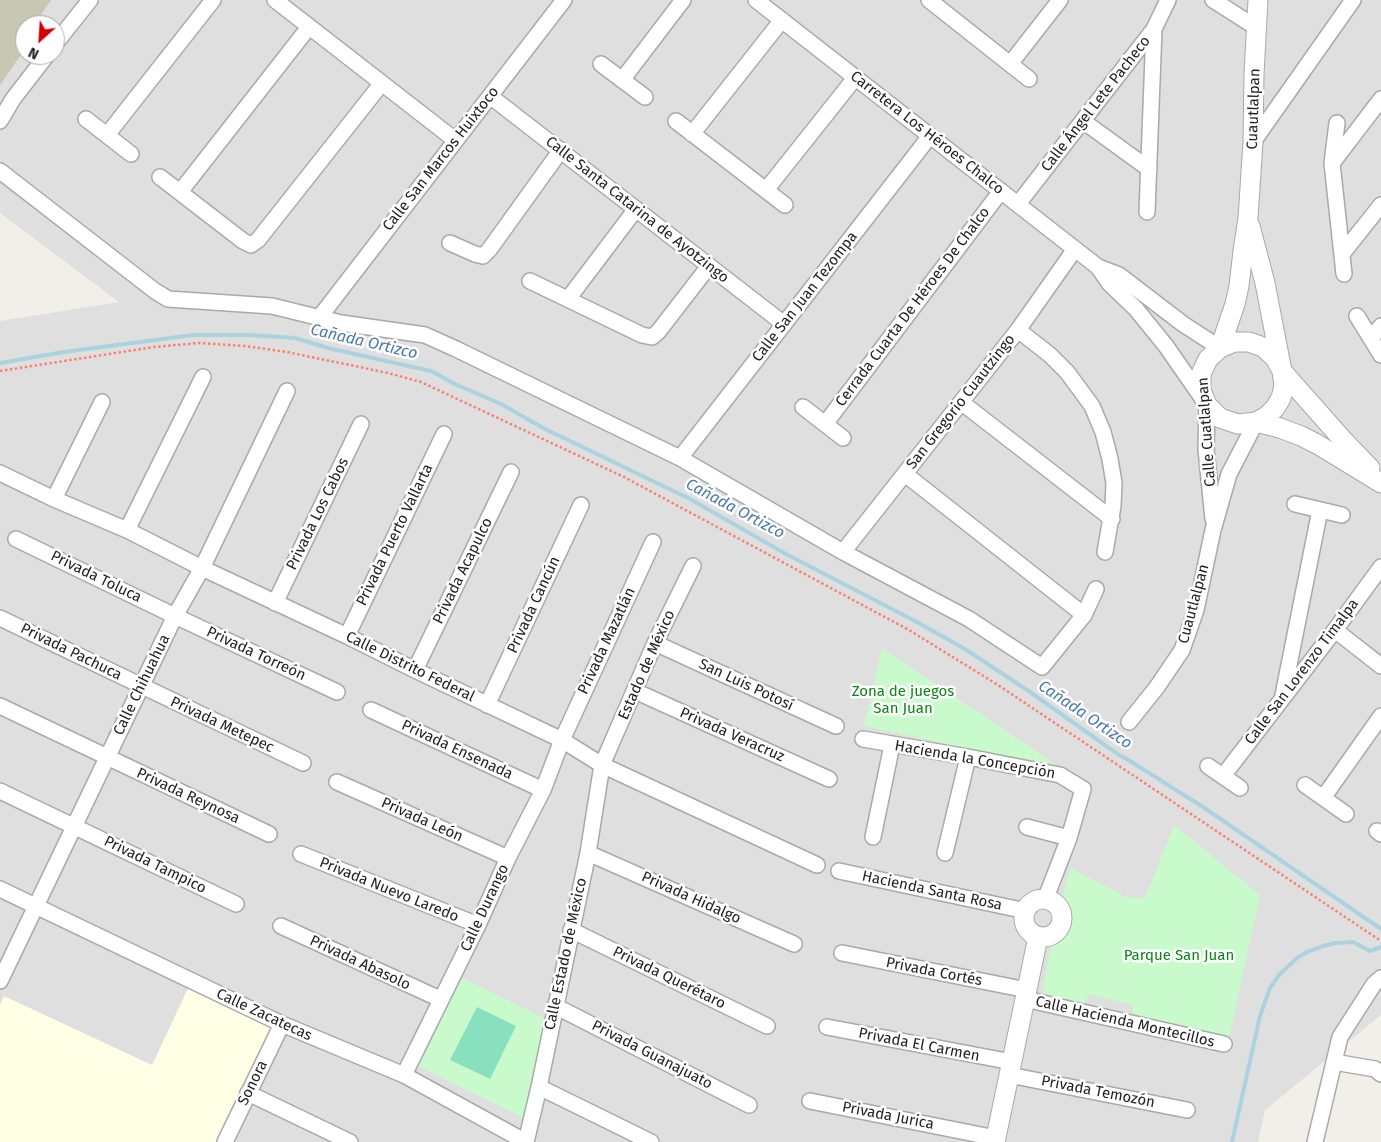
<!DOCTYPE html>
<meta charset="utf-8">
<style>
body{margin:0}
#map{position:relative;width:1381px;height:1142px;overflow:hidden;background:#f2efe9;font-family:"Fira Sans",sans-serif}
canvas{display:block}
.north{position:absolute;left:15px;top:15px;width:50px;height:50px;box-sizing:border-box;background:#fff;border:1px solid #a7a7a7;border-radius:50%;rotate:206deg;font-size:14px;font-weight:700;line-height:20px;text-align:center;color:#222}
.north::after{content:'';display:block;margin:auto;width:18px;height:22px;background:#d40000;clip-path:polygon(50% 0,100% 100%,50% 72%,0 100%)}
</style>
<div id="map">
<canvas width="1381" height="1142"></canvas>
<div class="north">N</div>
</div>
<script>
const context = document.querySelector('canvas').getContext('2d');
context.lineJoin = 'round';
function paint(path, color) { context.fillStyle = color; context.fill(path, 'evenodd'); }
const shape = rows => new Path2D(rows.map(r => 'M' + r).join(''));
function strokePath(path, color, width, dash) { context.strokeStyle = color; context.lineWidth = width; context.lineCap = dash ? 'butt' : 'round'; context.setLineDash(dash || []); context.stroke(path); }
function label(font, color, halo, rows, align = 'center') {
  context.font = font + ' "Fira Sans",sans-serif'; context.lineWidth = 5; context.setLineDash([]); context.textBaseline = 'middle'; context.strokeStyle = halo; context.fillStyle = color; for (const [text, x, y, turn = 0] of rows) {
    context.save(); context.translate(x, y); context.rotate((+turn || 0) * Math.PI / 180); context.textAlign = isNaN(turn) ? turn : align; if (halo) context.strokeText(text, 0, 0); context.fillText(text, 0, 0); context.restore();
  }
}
const residential = shape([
 [26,0,1381,0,1381,1015,1265,1110,1258,1142,0,1142,0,321,119,302,0,213,0,36],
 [25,25,55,25,55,55,25,55]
]);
const education = shape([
 [190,984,276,1025,220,1142,0,1142,0,1005,4,996,152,1065]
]);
const construction = shape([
 [0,0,51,0,34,25,25,25,25,38,22,42,25,45,25,49,0,85]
]);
const park = shape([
 [882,648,1061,768,864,726],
 [1174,825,1260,895,1229,1037,1132,1016,1134,1005,1088,994,1085,1005,1052,997,1043,991,1050,949,1064,939,1072,922,1062,900,1070,868,1128,898,1145,898],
 [459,976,546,1019,524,1118,418,1066]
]);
const pitch = shape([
 [477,1007,516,1026,490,1079,450,1060]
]);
const stream = shape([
 [0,363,64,352,193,335,249,335,295,338,328,348,431,371,455,384,501,404,545,429,690,499,786,554,915,621,965,649,1030,692,1119,755,1130,761,1203,807,1381,929],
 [1232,1142,1260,1016,1270,988,1279,975,1297,958,1307,952,1323,946,1335,943,1353,942,1370,951,1381,947]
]);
const path = shape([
 [0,371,154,347,199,343,245,346,287,352,388,373,421,382,624,477,909,630,998,685,1381,941]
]);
const minor = shape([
 [275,0,455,140],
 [756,0,1098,267,1119,275,1183,324,1220,348],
 [929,0,1029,79],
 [1213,0,1257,28],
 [55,44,90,0],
 [601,64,645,97],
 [1010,64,1060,0],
 [622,80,683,0],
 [490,96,784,324],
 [86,119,131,154],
 [0,121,13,99,47,55],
 [676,121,785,205],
 [1083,121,1149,169],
 [1337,123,1332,163,1344,274],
 [692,134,782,20],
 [107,135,213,0],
 [1253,142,1353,0],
 [1333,162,1381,99],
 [0,171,155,291,168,299,272,306,341,323,425,335,456,349,680,458,843,552,969,619,1042,667,1084,615,1096,589],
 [160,177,243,241,251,245,258,240,382,83],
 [766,190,855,78],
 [180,192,309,27],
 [1018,204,1154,29,1168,0],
 [1147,212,1154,29],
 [450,243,475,254,483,256,489,250,561,150],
 [1342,254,1381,205],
 [1098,267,1109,283,1136,309,1166,346,1207,405,1206,449,1213,519],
 [530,281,642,335,652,337,658,332,709,266],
 [568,299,636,209],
 [1357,316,1381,355],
 [319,318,564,0],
 [1018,330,1050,355,1067,372,1092,406,1103,432,1110,459,1114,483,1113,506,1105,552],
 [1371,338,1381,326],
 [961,402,1112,519],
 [803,407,843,438],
 [825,424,1001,191],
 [680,458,930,136],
 [0,473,54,499,127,530,202,568,347,636,415,670,562,740,602,765,817,865],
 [905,474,1084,615],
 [54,499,102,402],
 [1295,504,1342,515],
 [127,530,203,377],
 [16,539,175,616,337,692],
 [843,552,1018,330,1075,249],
 [275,603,361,424],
 [0,618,303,763],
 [1335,630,1381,666],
 [347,636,444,434],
 [655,643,836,726],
 [415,670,511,472],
 [635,691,829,779],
 [1283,695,1320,510],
 [487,705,581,505],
 [0,706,269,834],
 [371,710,543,790],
 [1129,722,1157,687,1182,650,1196,610,1213,530,1229,474,1256,422],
 [863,739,968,757,1060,775,1083,789,1069,838,1045,900],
 [1208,766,1240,788],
 [1223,776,1335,630,1381,567],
 [337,782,508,858],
 [1305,785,1346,814],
 [0,791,236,904],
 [1323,798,1381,716],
 [1027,827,1069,838],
 [1377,831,1381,834],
 [873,837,892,745],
 [588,853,794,944],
 [945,853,968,757],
 [301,854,478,925],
 [839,871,1026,911],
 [0,889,282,1024,404,1075,526,1142],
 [281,926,440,999],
 [571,930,767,1026],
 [842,953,1027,990],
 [0,981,175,616,202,568,287,391],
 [1025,999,1224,1044],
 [555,1006,749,1105],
 [827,1027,1012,1062],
 [1334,1062,1375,1069,1381,1074],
 [404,1075,478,925,508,858,543,790,562,740,653,542],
 [1009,1075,1187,1110],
 [539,1087,651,1142],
 [248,1093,350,1142],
 [810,1101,996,1138],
 [225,1142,282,1024],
 [526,1142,539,1087,588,853,602,765,655,643,693,566],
 [1315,1142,1340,1037,1374,984,1381,978]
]);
const tertiary = shape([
 [1258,0,1254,74,1253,142,1248,218,1243,251,1239,286,1235,304,1220,348,1208,359,1201,374,1201,390,1207,405,1220,418,1238,424,1256,422,1280,428,1301,436,1317,444,1381,483],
 [1250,226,1265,283,1282,371,1343,440,1370,468],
 [1220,348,1234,342,1249,342,1263,347,1275,358,1282,371,1284,386,1281,398,1275,408,1267,416,1256,422],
 '1024 918a19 19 0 1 1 38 0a19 19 0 1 1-38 0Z',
 [995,1142,1038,937]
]);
const streetNames = [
 ["Calle Ángel Lete Pacheco",1096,104,-52],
 ["Cuautlalpan",1254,109,-88],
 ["Carretera Los Héroes Chalco",927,133,38],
 ["Calle San Marcos Huixtoco",441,159,-52],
 ["Calle Santa Catarina de Ayotzingo",637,210,38],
 ["Calle San Juan Tezompa",805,297,-52],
 ["Cerrada Cuarta De Héroes De Chalco",913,307,-53],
 ["San Gregorio Cuautzingo",961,402,-52],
 ["Calle Cuatlalpan",1207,432,-94],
 ["Privada Los Cabos",318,514,-64],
 ["Privada Puerto Vallarta",395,535,-64],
 ["Privada Acapulco",463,571,-64],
 ["Privada Toluca",96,577,26],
 ["Cuautlalpan",1194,604,-75],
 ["Privada Cancún",534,605,-65],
 ["Privada Mazatlán",607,641,-65],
 ["Privada Pachuca",71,652,26],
 ["Privada Torreón",256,654,25],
 ["Estado de México",647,665,-66],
 ["Calle Distrito Federal",410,667,26],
 ["Calle San Lorenzo Timalpa",1302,672,-53],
 ["Calle Chihuahua",142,685,-64],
 ["San Luis Potosí",746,685,25],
 ["Privada Metepec",222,725,25],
 ["Privada Veracruz",732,735,24],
 ["Privada Ensenada",457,750,25],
 ["Hacienda la Concepción",975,760,10],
 ["Privada Reynosa",188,796,25],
 ["Privada León",422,820,24],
 ["Privada Tampico",155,865,26],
 ["Privada Nuevo Laredo",389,890,22],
 ["Hacienda Santa Rosa",932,891,12],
 ["Privada Hidalgo",691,898,24],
 ["Calle Durango",485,908,-65],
 ["Calle Estado de México",566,954,-78],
 ["Privada Abasolo",360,963,25],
 ["Privada Cortés",934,972,11],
 ["Privada Querétaro",669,978,26],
 ["Calle Zacatecas",264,1015,25],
 ["Calle Hacienda Montecillos",1125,1022,13],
 ["Privada El Carmen",919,1045,11],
 ["Privada Guanajuato",652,1055,27],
 ["Sonora",253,1083,-64],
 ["Privada Temozón",1098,1092,11],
 ["Privada Jurica",888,1116,11]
];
const parkNames = [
 ["Zona de juegos",903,692],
 ["San Juan",903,709],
 ["Parque San Juan",1179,956]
];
const waterNames = [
 ["Cañada Ortizco",364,342,13],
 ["Cañada Ortizco",735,509,28],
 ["Cañada Ortizco",1085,715,34]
];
paint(residential, '#e0dfdf');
paint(education, '#ffffe5');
paint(construction, '#c7c7b4');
paint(park, '#c8facc');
paint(pitch, '#88e0be');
strokePath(stream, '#aad3df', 4);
strokePath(minor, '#a9a9a9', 18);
strokePath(tertiary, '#a9a9a9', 21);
strokePath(path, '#fa8072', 2.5, [2.5, 2.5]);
strokePath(minor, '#fff', 15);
strokePath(tertiary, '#fff', 19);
label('15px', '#222', '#fff', streetNames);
label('15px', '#0c8416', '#fff', parkNames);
label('italic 16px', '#4a7aab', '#fff', waterNames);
</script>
